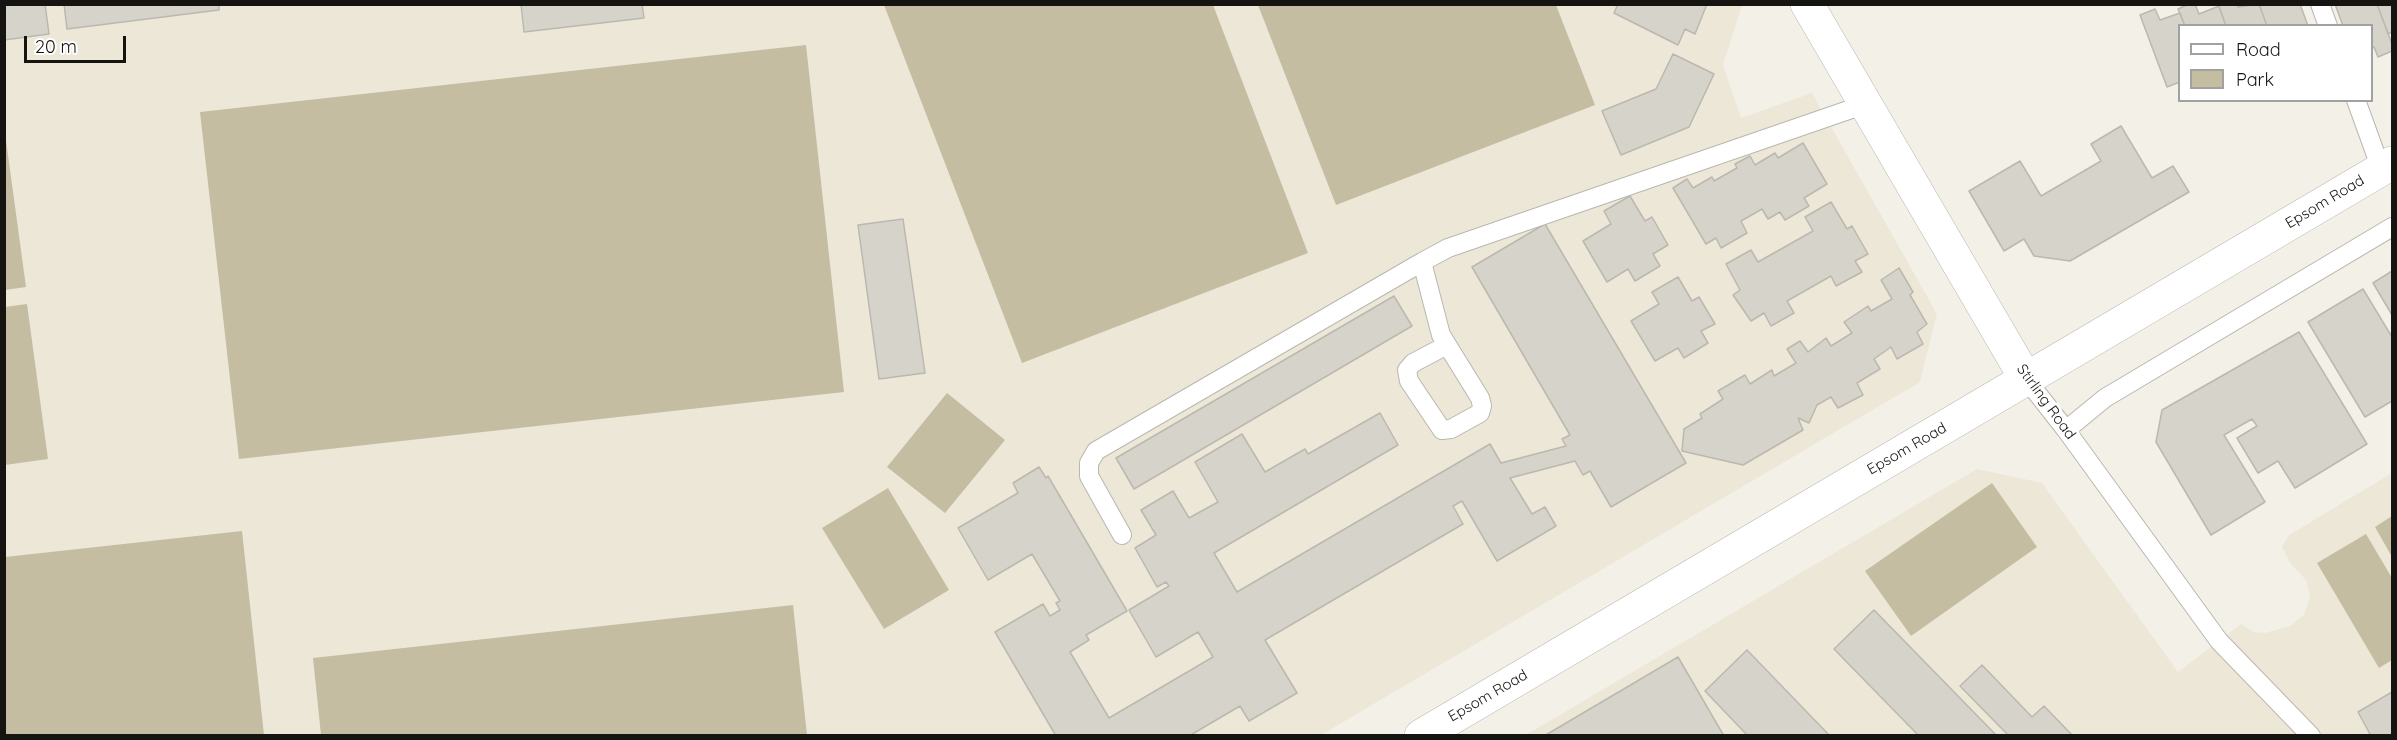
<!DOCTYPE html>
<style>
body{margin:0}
#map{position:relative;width:2397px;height:740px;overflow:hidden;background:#f3f0e8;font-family:Quicksand,sans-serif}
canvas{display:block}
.frame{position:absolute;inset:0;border:6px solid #151411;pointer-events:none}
.legend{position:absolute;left:2178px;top:24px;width:195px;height:78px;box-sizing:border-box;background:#fff;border:2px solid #a1a1a0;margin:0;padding:8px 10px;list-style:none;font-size:18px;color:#151411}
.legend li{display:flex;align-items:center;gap:12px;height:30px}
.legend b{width:30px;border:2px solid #a1a1a0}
.scale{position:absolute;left:24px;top:36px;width:102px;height:27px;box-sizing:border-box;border:3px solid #151411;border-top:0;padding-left:8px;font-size:18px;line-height:21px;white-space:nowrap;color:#151411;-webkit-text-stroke:4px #fff;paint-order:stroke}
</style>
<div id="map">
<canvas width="2397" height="740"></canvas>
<div class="frame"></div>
<ul class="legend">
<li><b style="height:8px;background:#fff"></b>Road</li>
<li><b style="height:16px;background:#c5bda2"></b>Park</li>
</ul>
<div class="scale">20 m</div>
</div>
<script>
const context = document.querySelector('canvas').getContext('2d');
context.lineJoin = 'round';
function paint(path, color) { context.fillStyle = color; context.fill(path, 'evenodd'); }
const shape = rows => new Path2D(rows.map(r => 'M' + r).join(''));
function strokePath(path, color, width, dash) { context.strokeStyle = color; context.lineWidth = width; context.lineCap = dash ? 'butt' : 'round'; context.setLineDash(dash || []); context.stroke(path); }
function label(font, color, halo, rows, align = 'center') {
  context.font = font + ' Quicksand,sans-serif'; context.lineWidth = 6; context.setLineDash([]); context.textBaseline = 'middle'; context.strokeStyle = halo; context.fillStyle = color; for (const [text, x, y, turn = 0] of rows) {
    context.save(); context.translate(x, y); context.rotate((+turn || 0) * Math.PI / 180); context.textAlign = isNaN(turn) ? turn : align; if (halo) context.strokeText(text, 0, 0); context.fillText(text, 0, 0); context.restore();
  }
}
const built = shape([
 [4,5,1742,5,1723,65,1741,118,1812,93,1937,314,1920,382,1321,735,5,735],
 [1977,469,2042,483,2178,672,2241,624,2254,632,2265,633,2290,626,2304,615,2310,597,2306,580,2290,563,2282,547,2289,535,2392,473,2392,735,1524,736]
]);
const green = shape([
 [884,5,1213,5,1308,253,1022,363],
 [1258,5,1556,5,1595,105,1336,205],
 [806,45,844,392,239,459,200,112],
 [5,133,26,287,5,290,4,290],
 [27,304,48,459,5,465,5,307],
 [947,393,1005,440,945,513,887,467],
 [1992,483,2037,547,1911,636,1865,571],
 [888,488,949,590,884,629,822,528],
 [2392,516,2392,557,2375,527],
 [242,531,264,735,5,735,5,557],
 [2366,534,2392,578,2392,660,2379,668,2317,563],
 [793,605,807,735,321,735,313,658]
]);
const building = shape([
 [4,4,45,4,49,34,4,40,4,4],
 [64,4,219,4,219,10,67,29,64,4],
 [521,4,642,4,644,18,524,32,521,4],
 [1618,4,1707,4,1695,34,1685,29,1678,45,1614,13,1618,4],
 [2189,4,2195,4,2199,14,2219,6,2226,26,2185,26,2178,9,2189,4],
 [2218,4,2237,4,2238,7,2259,4,2267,26,2226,26,2218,4],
 [2259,4,2300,4,2308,26,2267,26,2259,4],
 [2335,4,2377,4,2392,44,2392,51,2378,57,2374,47,2372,48,2372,26,2343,26,2335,4],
 [2377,4,2392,4,2392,32,2388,34,2377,4],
 [2155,9,2160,20,2180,13,2185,26,2180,26,2180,82,2167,87,2140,15,2155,9],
 [1673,54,1714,74,1689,127,1621,155,1602,111,1656,89,1673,54],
 [2121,126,2152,178,2173,166,2189,192,2070,261,2034,256,2024,239,2004,251,1969,191,2020,161,2041,196,2101,161,2091,144,2121,126],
 [1803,143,1827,184,1804,198,1809,206,1785,220,1780,212,1768,219,1762,209,1741,221,1747,233,1721,248,1716,238,1706,244,1673,188,1687,179,1693,188,1712,177,1714,181,1737,168,1735,164,1750,156,1755,165,1775,153,1778,158,1803,143],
 [1630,196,1645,221,1652,217,1668,245,1653,254,1660,266,1635,281,1628,269,1607,282,1583,241,1611,224,1604,211,1630,196],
 [1831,202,1847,229,1852,226,1868,254,1855,261,1862,272,1836,286,1831,276,1787,301,1794,313,1771,326,1764,313,1751,321,1733,295,1740,290,1726,264,1751,250,1758,262,1813,231,1805,217,1831,202],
 [903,219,925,373,879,379,858,225,903,219],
 [1545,224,1686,463,1611,507,1590,471,1583,475,1575,461,1510,478,1532,514,1545,507,1556,526,1497,561,1462,501,1453,506,1463,524,1265,640,1297,693,1249,721,1240,706,1189,736,1056,736,995,632,1043,604,1050,616,1060,610,1056,603,1060,601,1032,554,988,580,958,528,1018,493,1013,483,1039,467,1046,478,1048,476,1127,611,1086,635,1089,640,1070,652,1109,718,1213,657,1198,632,1156,657,1129,610,1169,586,1166,582,1157,587,1135,548,1156,535,1141,510,1173,491,1189,518,1218,502,1195,462,1242,434,1265,472,1305,449,1308,454,1380,413,1398,445,1214,553,1237,592,1490,444,1501,463,1566,446,1562,439,1570,435,1472,267,1545,224],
 [1899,268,1913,292,1910,295,1927,324,1917,332,1923,344,1897,359,1891,347,1874,359,1880,369,1857,383,1863,395,1838,408,1831,397,1817,405,1809,423,1798,418,1803,430,1743,465,1682,451,1684,429,1702,418,1700,414,1723,399,1718,391,1745,375,1750,384,1772,370,1774,376,1796,363,1787,349,1800,341,1808,352,1826,338,1831,346,1852,333,1844,322,1868,306,1871,311,1892,299,1881,280,1899,268],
 [2392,271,2392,315,2373,283,2392,271],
 [1678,277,1692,301,1699,297,1715,324,1701,331,1708,343,1684,358,1678,348,1655,361,1631,321,1659,304,1652,292,1678,277],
 [2363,289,2392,337,2392,401,2365,417,2308,322,2363,289],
 [1394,296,1412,326,1134,489,1116,458,1394,296],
 [2299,332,2367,444,2295,488,2278,461,2258,473,2237,438,2257,426,2252,419,2224,435,2265,502,2211,535,2156,442,2162,410,2299,332],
 [1874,610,1997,736,1919,736,1834,649,1874,610],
 [1747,650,1830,736,1748,736,1705,691,1747,650],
 [1678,657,1724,736,1544,736,1678,657],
 [1982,665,2032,717,2044,706,2073,736,2009,736,1960,686,1982,665],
 [2392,692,2392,736,2371,736,2358,712,2392,692]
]);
const lane = shape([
 [2320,4,2328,26],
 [2356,100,2381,169],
 [1422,262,1441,335,1480,398,1482,406,1480,413,1451,429,1442,430,1409,381,1407,370,1413,363,1447,345],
 [2026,379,2066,430,2219,641,2311,736],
 [2066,430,2105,398,2392,227],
 [1122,535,1089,476,1089,463,1096,451,1422,262,1448,248,1866,104]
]);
const street = shape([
 [1807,4,2026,379]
]);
const secondary = shape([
 [1421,736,2392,163]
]);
const streetNames = [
 ["Epsom Road",2325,202,-31],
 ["Stirling Road",2046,402,54],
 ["Epsom Road",1907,449,-30],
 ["Epsom Road",1488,696,-30]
];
paint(built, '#ece7d7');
paint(green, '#c5bda2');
paint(building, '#d6d3ca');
strokePath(building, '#bbb8b0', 1.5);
strokePath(lane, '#b9b7af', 20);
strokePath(street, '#b9b7af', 34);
strokePath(secondary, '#b9b7af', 34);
strokePath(lane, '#fff', 18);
strokePath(street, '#fff', 33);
strokePath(secondary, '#fff', 33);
label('15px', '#151411', '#fff', streetNames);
</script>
